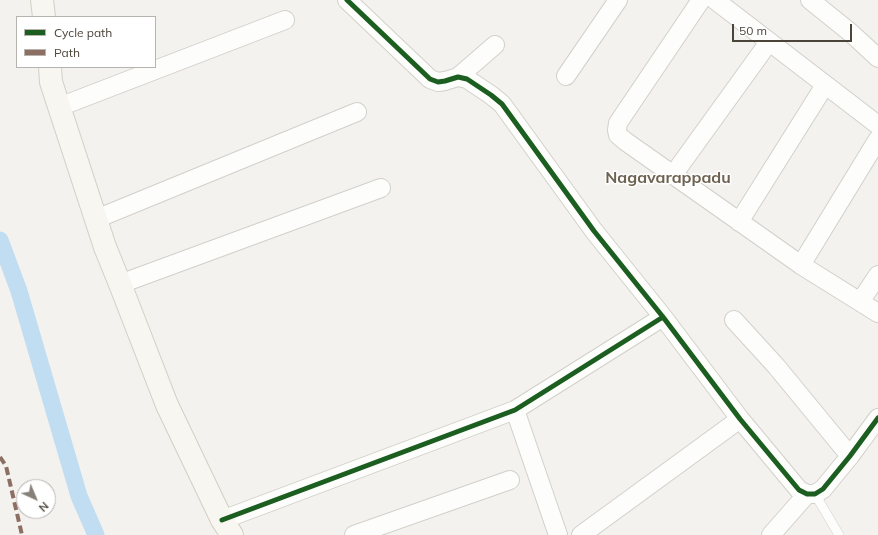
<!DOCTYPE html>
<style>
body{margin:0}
#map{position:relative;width:878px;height:535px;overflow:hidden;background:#f4f2ee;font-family:Mulish,sans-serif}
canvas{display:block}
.legend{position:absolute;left:16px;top:16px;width:140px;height:52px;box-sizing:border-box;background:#fff;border:1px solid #b7b4b0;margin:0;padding:5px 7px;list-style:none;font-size:12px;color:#4b4439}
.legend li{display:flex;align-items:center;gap:8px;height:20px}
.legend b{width:20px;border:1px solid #b7b4b0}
.north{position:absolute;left:16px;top:479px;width:40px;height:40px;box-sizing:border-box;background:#fff;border:1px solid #b7b4b0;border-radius:50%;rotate:136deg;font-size:11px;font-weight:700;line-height:16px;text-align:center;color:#4b4439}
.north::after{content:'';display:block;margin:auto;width:14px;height:18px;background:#868178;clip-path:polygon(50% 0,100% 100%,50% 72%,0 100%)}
.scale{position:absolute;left:732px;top:24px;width:120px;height:18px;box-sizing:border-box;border:2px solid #4b4439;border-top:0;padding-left:5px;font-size:12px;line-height:14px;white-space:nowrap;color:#4b4439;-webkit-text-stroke:3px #fff;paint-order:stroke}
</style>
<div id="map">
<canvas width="878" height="535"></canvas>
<ul class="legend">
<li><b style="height:5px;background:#1b5e20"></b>Cycle path</li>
<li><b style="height:5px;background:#8d6e63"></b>Path</li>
</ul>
<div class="north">N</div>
<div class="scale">50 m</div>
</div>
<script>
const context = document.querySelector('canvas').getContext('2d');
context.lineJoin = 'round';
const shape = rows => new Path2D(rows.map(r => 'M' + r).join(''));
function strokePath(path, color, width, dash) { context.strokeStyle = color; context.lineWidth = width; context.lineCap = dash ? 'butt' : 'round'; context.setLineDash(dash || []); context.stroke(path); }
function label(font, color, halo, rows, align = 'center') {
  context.font = font + ' Mulish,sans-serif'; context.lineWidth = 3; context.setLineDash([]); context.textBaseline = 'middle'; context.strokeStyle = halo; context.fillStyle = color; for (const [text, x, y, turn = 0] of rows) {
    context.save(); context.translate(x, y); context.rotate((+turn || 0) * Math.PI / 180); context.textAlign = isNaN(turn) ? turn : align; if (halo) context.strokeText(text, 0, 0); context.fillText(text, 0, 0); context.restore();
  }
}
const canal = shape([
 [0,240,19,291,79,496,96,535]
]);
const service = shape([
 [815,494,839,535]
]);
const minor = shape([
 [347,0,430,79,438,82,445,81,458,77,467,79,491,95,502,104,594,231,663,317,740,419,799,490,807,494,815,494,823,489,850,456,878,418],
 [701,0,618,123,617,130,618,135,625,141,801,265,878,313],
 [715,0,878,125],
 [810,0,851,33,878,58],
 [566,76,618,0],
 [458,77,495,45],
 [59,107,285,20],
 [673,175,769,42],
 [96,219,357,112],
 [739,222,825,85],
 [801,265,878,139],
 [120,284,381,188],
 [860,302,878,275],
 [734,320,776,366,850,456],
 [515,410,558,535],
 [222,520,515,410,663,317],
 [354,535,510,480],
 [581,535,740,419],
 [771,535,807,494]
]);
const secondary = shape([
 [42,0,44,17],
 [50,67,51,82,105,247,120,284,167,405,222,520,232,535]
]);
const quiet = shape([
 [0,457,6,466,22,535]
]);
const cycleway = shape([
 [347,0,430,79,438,82,445,81,458,77,467,79,491,95,502,104,594,231,663,317,740,419,799,490,807,494,815,494,823,489,850,456,878,418],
 [222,520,515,410,663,317]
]);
const districtNames = [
 ["Nagavarappadu",668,178]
];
strokePath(canal, '#c0ddf1', 17);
strokePath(service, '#d2d0cb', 10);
strokePath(minor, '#d2d0cb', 20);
strokePath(secondary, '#d3cfc5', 24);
strokePath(service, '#fdfdfc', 9);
strokePath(minor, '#fdfdfc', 18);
strokePath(secondary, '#f7f6f1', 22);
strokePath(quiet, '#8d6e63', 4, [8, 4]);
strokePath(cycleway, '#1b5e20', 5);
label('bold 16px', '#6e6250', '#fff', districtNames);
</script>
